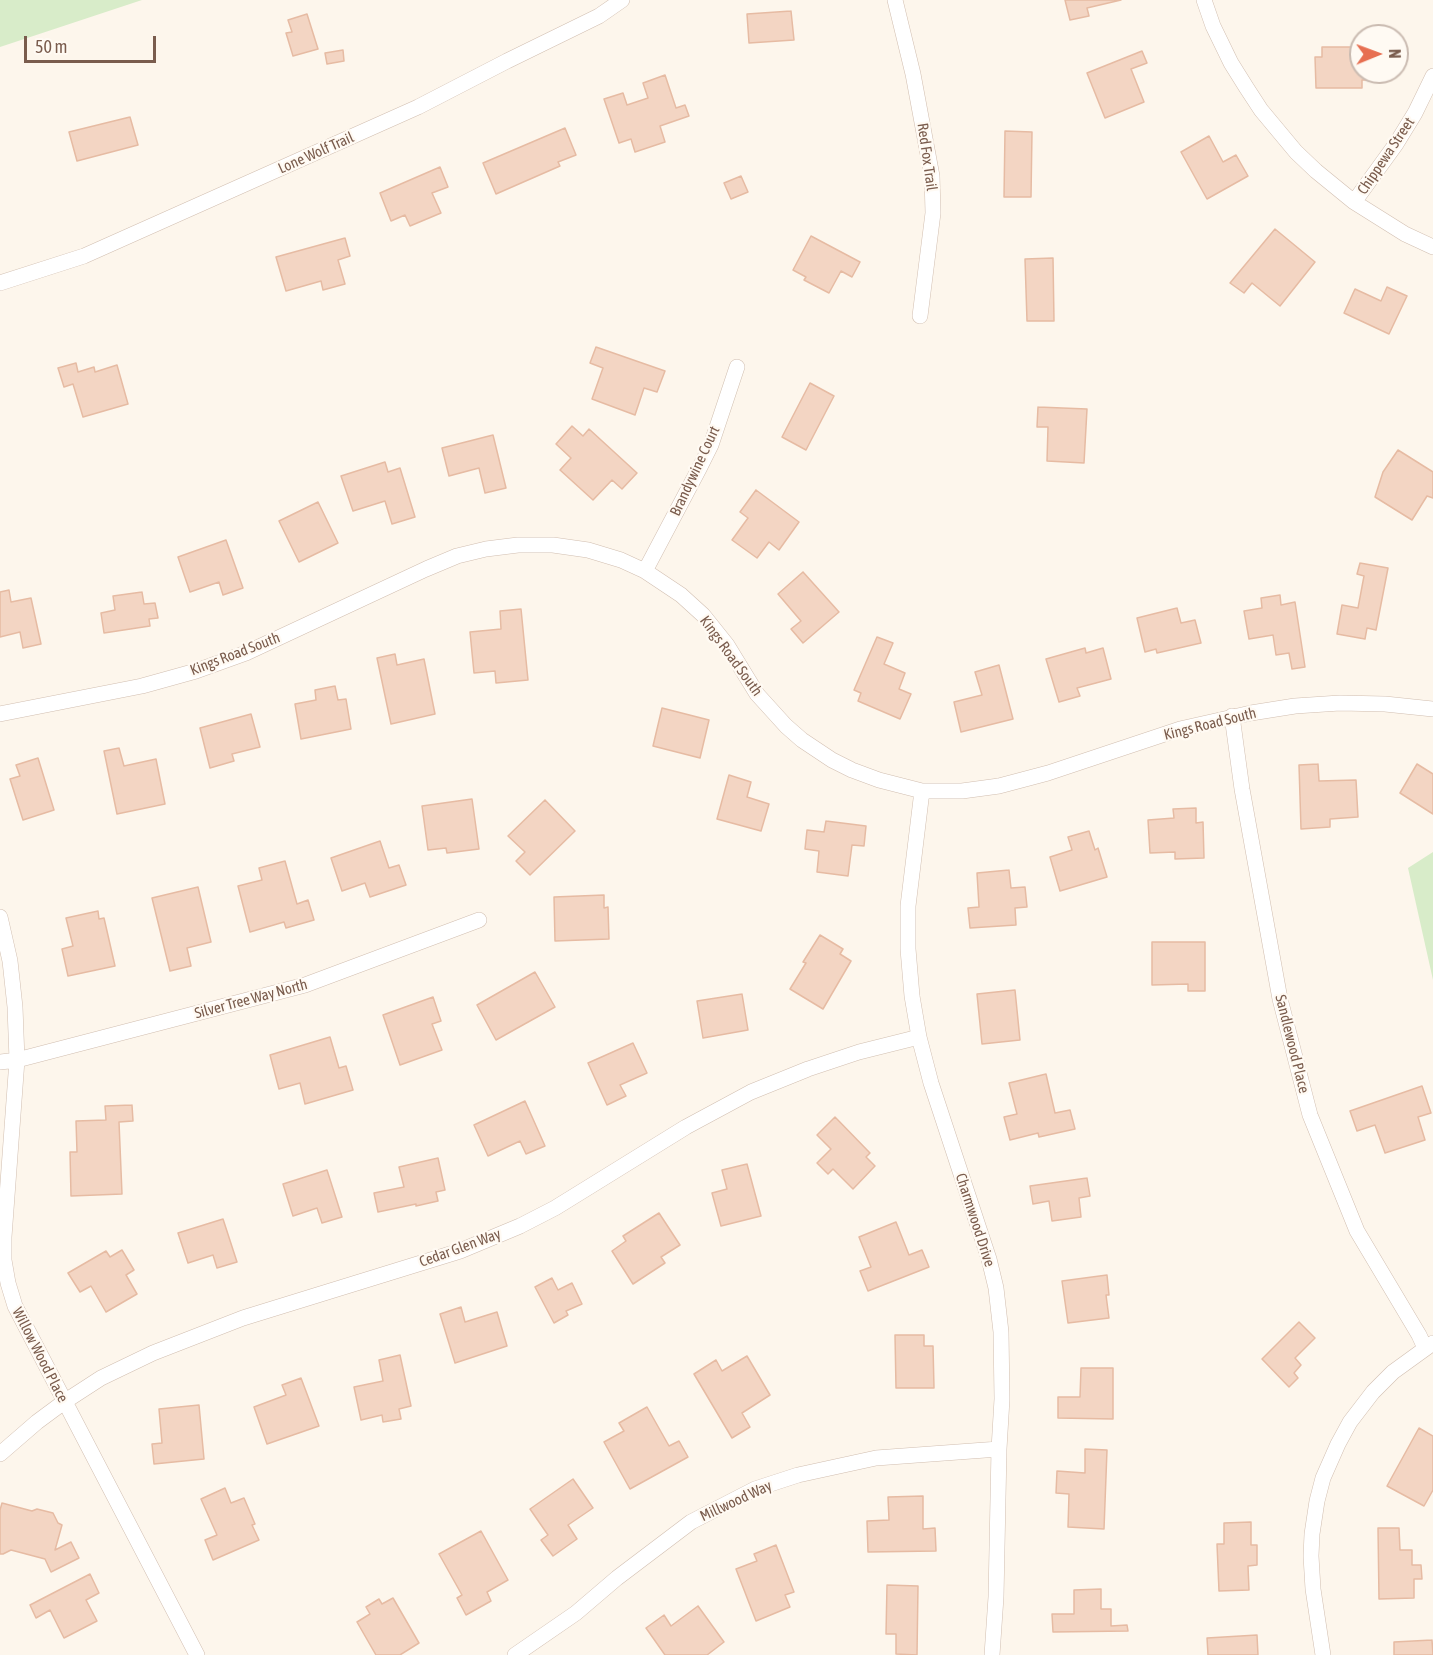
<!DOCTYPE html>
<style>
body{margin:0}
#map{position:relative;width:1433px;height:1655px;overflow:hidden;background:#fdf6ec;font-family:"Asap Condensed",sans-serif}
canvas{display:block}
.north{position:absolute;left:1349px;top:24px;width:60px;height:60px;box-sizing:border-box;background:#fffaf3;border:2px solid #cabbb1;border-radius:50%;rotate:89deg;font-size:16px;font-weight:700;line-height:24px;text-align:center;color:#7a5c4d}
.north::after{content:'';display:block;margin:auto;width:21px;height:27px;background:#e76f51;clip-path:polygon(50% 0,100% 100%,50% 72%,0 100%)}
.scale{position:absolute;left:24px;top:36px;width:132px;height:27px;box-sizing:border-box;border:3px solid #7a5c4d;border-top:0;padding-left:8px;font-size:18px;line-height:21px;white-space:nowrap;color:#7a5c4d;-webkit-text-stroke:4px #fffaf3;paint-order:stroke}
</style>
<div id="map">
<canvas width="1433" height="1655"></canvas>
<div class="north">N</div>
<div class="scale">50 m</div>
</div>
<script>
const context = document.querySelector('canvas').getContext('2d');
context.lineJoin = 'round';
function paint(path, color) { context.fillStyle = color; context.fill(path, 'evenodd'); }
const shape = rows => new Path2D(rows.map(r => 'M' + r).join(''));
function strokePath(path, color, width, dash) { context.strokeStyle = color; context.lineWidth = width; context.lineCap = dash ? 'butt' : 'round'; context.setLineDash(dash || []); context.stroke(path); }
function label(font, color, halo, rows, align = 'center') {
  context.font = font + ' "Asap Condensed",sans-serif'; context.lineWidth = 4.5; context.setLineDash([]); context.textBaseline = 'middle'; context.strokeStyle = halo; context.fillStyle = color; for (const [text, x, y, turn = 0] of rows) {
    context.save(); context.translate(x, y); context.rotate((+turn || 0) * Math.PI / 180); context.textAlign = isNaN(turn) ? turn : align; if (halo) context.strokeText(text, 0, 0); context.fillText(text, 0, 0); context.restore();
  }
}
const green = shape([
 [0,0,142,0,0,47],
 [1433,852,1433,980,1408,868]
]);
const building = shape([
 [1065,0,1121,0,1087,8,1089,16,1070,20,1065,0],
 [791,11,794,40,749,43,747,14,791,11],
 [307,14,318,49,293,56,286,33,292,32,288,20,307,14],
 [1322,47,1361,47,1361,72,1371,72,1371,80,1362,80,1362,88,1316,88,1315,57,1322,57,1322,47],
 [343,50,344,61,327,64,325,53,343,50],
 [1142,51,1147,63,1131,69,1144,102,1105,118,1087,73,1142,51],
 [665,75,676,108,685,105,689,116,660,126,665,142,635,152,631,139,619,143,604,99,623,93,627,105,648,98,643,83,665,75],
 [130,117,138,145,77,161,69,132,130,117],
 [565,128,576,155,558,162,560,166,496,194,483,163,565,128],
 [1005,131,1032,132,1031,197,1004,197,1005,131],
 [1209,136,1223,162,1236,155,1248,176,1207,199,1181,152,1209,136],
 [440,167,448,187,432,193,441,213,410,226,405,215,391,221,380,193,440,167],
 [741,176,748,192,731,199,724,183,741,176],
 [1275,229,1315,262,1280,306,1252,283,1244,293,1230,283,1275,229],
 [811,236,860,262,852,277,841,271,829,293,804,280,806,277,793,270,811,236],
 [345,238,350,256,338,260,345,284,323,290,321,281,286,291,276,257,345,238],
 [1053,258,1054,321,1027,321,1025,259,1053,258],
 [1387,287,1407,296,1389,334,1344,313,1355,289,1381,301,1387,287],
 [596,347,665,371,657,392,644,388,635,415,592,399,603,368,590,363,596,347],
 [76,363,78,372,94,367,95,372,117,365,128,404,83,417,73,384,64,387,58,368,76,363],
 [810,383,834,396,806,450,782,437,810,383],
 [1038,407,1087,409,1084,463,1047,461,1048,427,1037,427,1038,407],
 [572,426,583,436,589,429,637,473,622,489,612,480,593,500,560,470,571,458,556,444,572,426],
 [493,435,506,488,485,493,479,468,449,476,442,448,493,435],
 [1398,450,1433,472,1433,498,1427,496,1412,520,1375,497,1383,472,1398,450],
 [385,462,388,472,400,468,415,517,392,524,385,501,353,511,341,476,385,462],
 [756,490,799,522,779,550,769,542,757,558,732,540,748,518,740,512,756,490],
 [318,502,338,543,299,562,279,521,318,502],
 [226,540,243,588,223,595,219,582,190,592,178,557,226,540],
 [1360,563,1388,568,1376,630,1367,628,1365,639,1337,634,1342,605,1358,608,1364,576,1357,574,1360,563],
 [803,572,839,612,803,643,791,629,801,621,778,594,803,572],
 [9,590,11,602,31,598,41,644,23,648,20,632,0,637,0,592,9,590],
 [142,592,144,604,155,603,158,618,149,619,150,626,104,633,101,613,115,610,113,596,142,592],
 [1280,595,1281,605,1295,602,1305,667,1292,669,1289,653,1276,655,1273,635,1249,639,1244,611,1262,608,1261,598,1280,595],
 [1177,608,1181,623,1195,620,1201,643,1157,653,1156,649,1145,652,1137,618,1177,608],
 [521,609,528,680,496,683,495,671,474,673,470,632,501,629,500,611,521,609],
 [877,637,893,643,884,664,905,673,899,689,911,694,900,719,858,701,861,693,854,690,877,637],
 [1085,648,1086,653,1103,648,1111,679,1077,688,1080,696,1059,702,1046,659,1085,648],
 [395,654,397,665,424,659,435,714,391,724,377,658,395,654],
 [999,665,1013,719,961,732,954,702,982,695,975,672,999,665],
 [335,686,338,700,346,699,351,729,301,739,295,704,316,700,315,690,335,686],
 [662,708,709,720,700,758,653,746,662,708],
 [251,714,260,747,232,754,234,761,210,768,200,728,251,714],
 [119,748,124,766,156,759,165,804,117,814,104,751,119,748],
 [38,758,54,810,23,820,10,779,20,776,16,765,38,758],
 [1318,764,1319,781,1356,780,1358,817,1330,819,1330,827,1301,829,1299,765,1318,764],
 [1417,764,1433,774,1433,814,1400,793,1417,764],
 [729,775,751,782,747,797,769,804,761,831,717,819,729,775],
 [472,799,479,849,447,853,446,848,428,850,422,806,472,799],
 [545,800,575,831,530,875,516,861,525,852,508,836,545,800],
 [1196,808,1196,823,1203,822,1204,858,1175,859,1175,852,1150,853,1148,820,1174,818,1173,809,1196,808],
 [826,821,866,826,864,846,852,845,848,876,817,872,819,851,805,849,807,830,824,832,826,821],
 [1089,831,1095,850,1098,848,1107,877,1060,891,1050,857,1072,850,1068,837,1089,831],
 [380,841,389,868,399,865,406,885,370,897,365,883,342,891,331,858,380,841],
 [285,861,297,904,308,900,314,920,286,928,284,922,250,932,238,886,262,880,259,868,285,861],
 [1009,870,1011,888,1025,887,1027,907,1015,908,1016,925,970,928,968,908,979,907,977,873,1009,870],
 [198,887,211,942,187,948,191,966,170,971,152,898,198,887],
 [604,895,604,908,608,907,609,939,555,941,554,897,604,895],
 [98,911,99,919,104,918,115,966,68,976,62,949,73,946,66,918,98,911],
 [820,935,843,949,840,954,851,961,823,1009,790,989,806,963,803,962,820,935],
 [1152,942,1205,942,1205,991,1188,991,1188,984,1152,985,1152,942],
 [535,972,555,1007,496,1040,477,1005,535,972],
 [1015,990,1020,1040,982,1044,977,994,1015,990],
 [742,994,748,1030,703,1038,697,1001,742,994],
 [433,997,441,1021,432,1024,442,1050,400,1065,383,1015,433,997],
 [330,1037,339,1068,346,1066,353,1090,305,1104,300,1083,279,1089,270,1055,330,1037],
 [633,1043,647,1073,620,1085,626,1096,607,1105,588,1063,633,1043],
 [1046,1074,1055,1113,1070,1110,1075,1129,1039,1137,1038,1133,1010,1140,1004,1117,1017,1114,1009,1083,1046,1074],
 [1422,1086,1431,1113,1418,1117,1425,1140,1385,1153,1375,1125,1357,1131,1350,1111,1422,1086],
 [525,1101,545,1146,526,1154,520,1141,488,1156,474,1125,525,1101],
 [132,1105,133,1121,119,1122,122,1194,71,1196,70,1152,77,1152,76,1121,106,1120,105,1106,132,1105],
 [835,1117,870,1153,866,1157,875,1166,853,1189,833,1169,828,1174,817,1163,831,1149,817,1135,835,1117],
 [438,1158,445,1190,436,1192,438,1201,416,1206,416,1204,378,1212,374,1193,404,1187,399,1167,438,1158],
 [747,1164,761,1216,721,1226,712,1193,727,1189,722,1170,747,1164],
 [327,1170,342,1217,322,1223,317,1208,293,1216,283,1184,327,1170],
 [1087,1178,1090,1196,1079,1198,1081,1217,1052,1221,1049,1201,1033,1204,1030,1186,1087,1178],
 [659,1213,680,1245,661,1257,665,1263,633,1284,612,1251,626,1241,623,1236,659,1213],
 [223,1219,237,1262,217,1268,213,1255,188,1263,178,1233,223,1219],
 [896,1222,909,1255,922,1250,929,1267,868,1291,860,1271,871,1267,859,1237,896,1222],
 [122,1250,134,1270,126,1275,137,1294,106,1312,91,1286,80,1292,68,1273,106,1251,110,1257,122,1250],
 [1107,1275,1109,1295,1106,1295,1109,1318,1068,1323,1062,1281,1107,1275],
 [552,1278,558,1290,572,1283,582,1304,566,1311,568,1315,554,1323,535,1287,552,1278],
 [461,1307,465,1322,497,1312,507,1346,455,1363,440,1314,461,1307],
 [1299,1322,1315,1338,1295,1358,1301,1365,1294,1373,1298,1378,1289,1387,1262,1359,1299,1322],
 [895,1335,924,1335,924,1346,933,1346,934,1388,896,1388,895,1335],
 [400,1355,411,1406,399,1409,401,1419,383,1422,382,1415,361,1420,354,1387,383,1381,379,1360,400,1355],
 [747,1356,770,1395,742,1413,750,1427,732,1438,694,1374,716,1360,722,1371,747,1356],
 [1081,1368,1113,1368,1113,1419,1058,1418,1058,1397,1080,1397,1081,1368],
 [301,1378,319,1426,267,1444,254,1407,286,1395,282,1385,301,1378],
 [199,1405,204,1459,154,1464,152,1444,162,1443,159,1409,199,1405],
 [647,1407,669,1446,679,1441,688,1457,630,1489,604,1442,624,1431,619,1423,647,1407],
 [1419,1428,1433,1436,1433,1490,1424,1506,1387,1486,1419,1428],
 [1085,1449,1107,1450,1104,1529,1068,1527,1069,1494,1056,1493,1057,1471,1085,1473,1085,1449],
 [573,1479,593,1508,568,1525,577,1539,553,1556,541,1540,548,1535,530,1509,573,1479],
 [225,1488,231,1503,244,1498,255,1524,252,1525,259,1540,213,1560,205,1540,217,1535,201,1499,225,1488],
 [923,1496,923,1529,935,1528,936,1551,868,1552,867,1521,889,1520,888,1497,923,1496],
 [2,1503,32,1511,37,1509,53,1513,58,1523,62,1525,55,1550,71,1542,79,1558,51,1572,45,1559,11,1550,3,1554,0,1554,0,1510,2,1503],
 [1251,1522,1251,1545,1257,1545,1257,1565,1248,1566,1249,1590,1219,1591,1217,1544,1224,1544,1224,1523,1251,1522],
 [1378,1528,1399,1528,1400,1550,1412,1550,1412,1565,1421,1565,1422,1579,1414,1579,1414,1598,1379,1599,1378,1528],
 [481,1531,508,1580,487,1592,491,1601,466,1615,457,1598,462,1595,439,1554,481,1531],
 [776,1545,794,1592,785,1595,790,1607,756,1621,736,1569,757,1561,754,1554,776,1545],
 [90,1574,99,1593,86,1600,97,1621,64,1638,50,1610,36,1618,30,1605,90,1574],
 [887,1585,918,1586,917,1655,896,1654,896,1634,886,1634,887,1585],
 [1101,1589,1101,1609,1111,1609,1111,1626,1127,1625,1128,1631,1053,1632,1052,1614,1074,1614,1074,1590,1101,1589],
 [393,1598,419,1643,400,1655,376,1655,357,1622,370,1614,366,1607,379,1599,382,1604,393,1598],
 [698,1606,724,1642,707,1655,665,1655,646,1628,664,1615,671,1626,698,1606],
 [1257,1635,1258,1655,1208,1655,1207,1638,1257,1635],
 [1432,1640,1433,1655,1394,1655,1394,1642,1432,1640]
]);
const minor = shape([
 [895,0,913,74,932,176,933,213,920,316],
 [1204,0,1213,26,1231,63,1246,87,1261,110,1296,152,1316,171,1354,202,1405,234,1433,247],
 [1354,202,1396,144,1415,113,1433,76],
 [0,283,84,256,418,107,507,61,599,16,622,0],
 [645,571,700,467,711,445,737,367],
 [0,714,142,686,196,671,246,653,426,569,457,556,486,549,518,545,553,545,588,550,621,560,645,571,681,595,703,615,727,645,757,694,786,726,802,740,832,760,852,770,879,780,922,791,962,791,999,786,1048,773,1180,729,1251,713,1295,706,1340,703,1385,704,1433,709],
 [1232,716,1242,789,1280,999,1310,1115,1357,1231,1419,1335,1425,1348],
 [922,791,908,906,908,949,912,996,919,1037,931,1083,989,1259,996,1288,1001,1332,1002,1399,999,1449,996,1597,992,1655],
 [0,917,10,961,15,1007,17,1060,4,1237,4,1260,8,1283,15,1306,197,1655],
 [0,1062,17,1060,305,985,479,920],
 [0,1454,37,1422,64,1402,101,1378,153,1353,243,1318,460,1251,520,1226,555,1208,686,1127,751,1092,808,1069,859,1052,919,1037],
 [515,1655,576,1613,617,1578,691,1522,755,1489,798,1475,876,1458,999,1449],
 [1323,1655,1313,1589,1311,1556,1312,1534,1317,1501,1323,1478,1338,1444,1350,1422,1373,1392,1393,1372,1433,1343]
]);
const streetNames = [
 ["Lone Wolf Trail",316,153,-24],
 ["Chippewa Street",1386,156,-56],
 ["Red Fox Trail",927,157,82],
 ["Brandywine Court",695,471,-65],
 ["Kings Road South",235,654,-21],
 ["Kings Road South",731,656,54],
 ["Kings Road South",1210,724,-14],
 ["Silver Tree Way North",251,999,-15],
 ["Sandlewood Place",1292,1044,76],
 ["Charmwood Drive",975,1220,72],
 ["Cedar Glen Way",460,1248,-20],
 ["Willow Wood Place",40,1355,63],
 ["Millwood Way",736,1501,-25]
];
paint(green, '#d8ecc9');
paint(building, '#f3d5c3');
strokePath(building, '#e6bba3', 1.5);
strokePath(minor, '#d1beb0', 16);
strokePath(minor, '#fff', 15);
label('15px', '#7a5c4d', '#fffaf3', streetNames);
</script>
